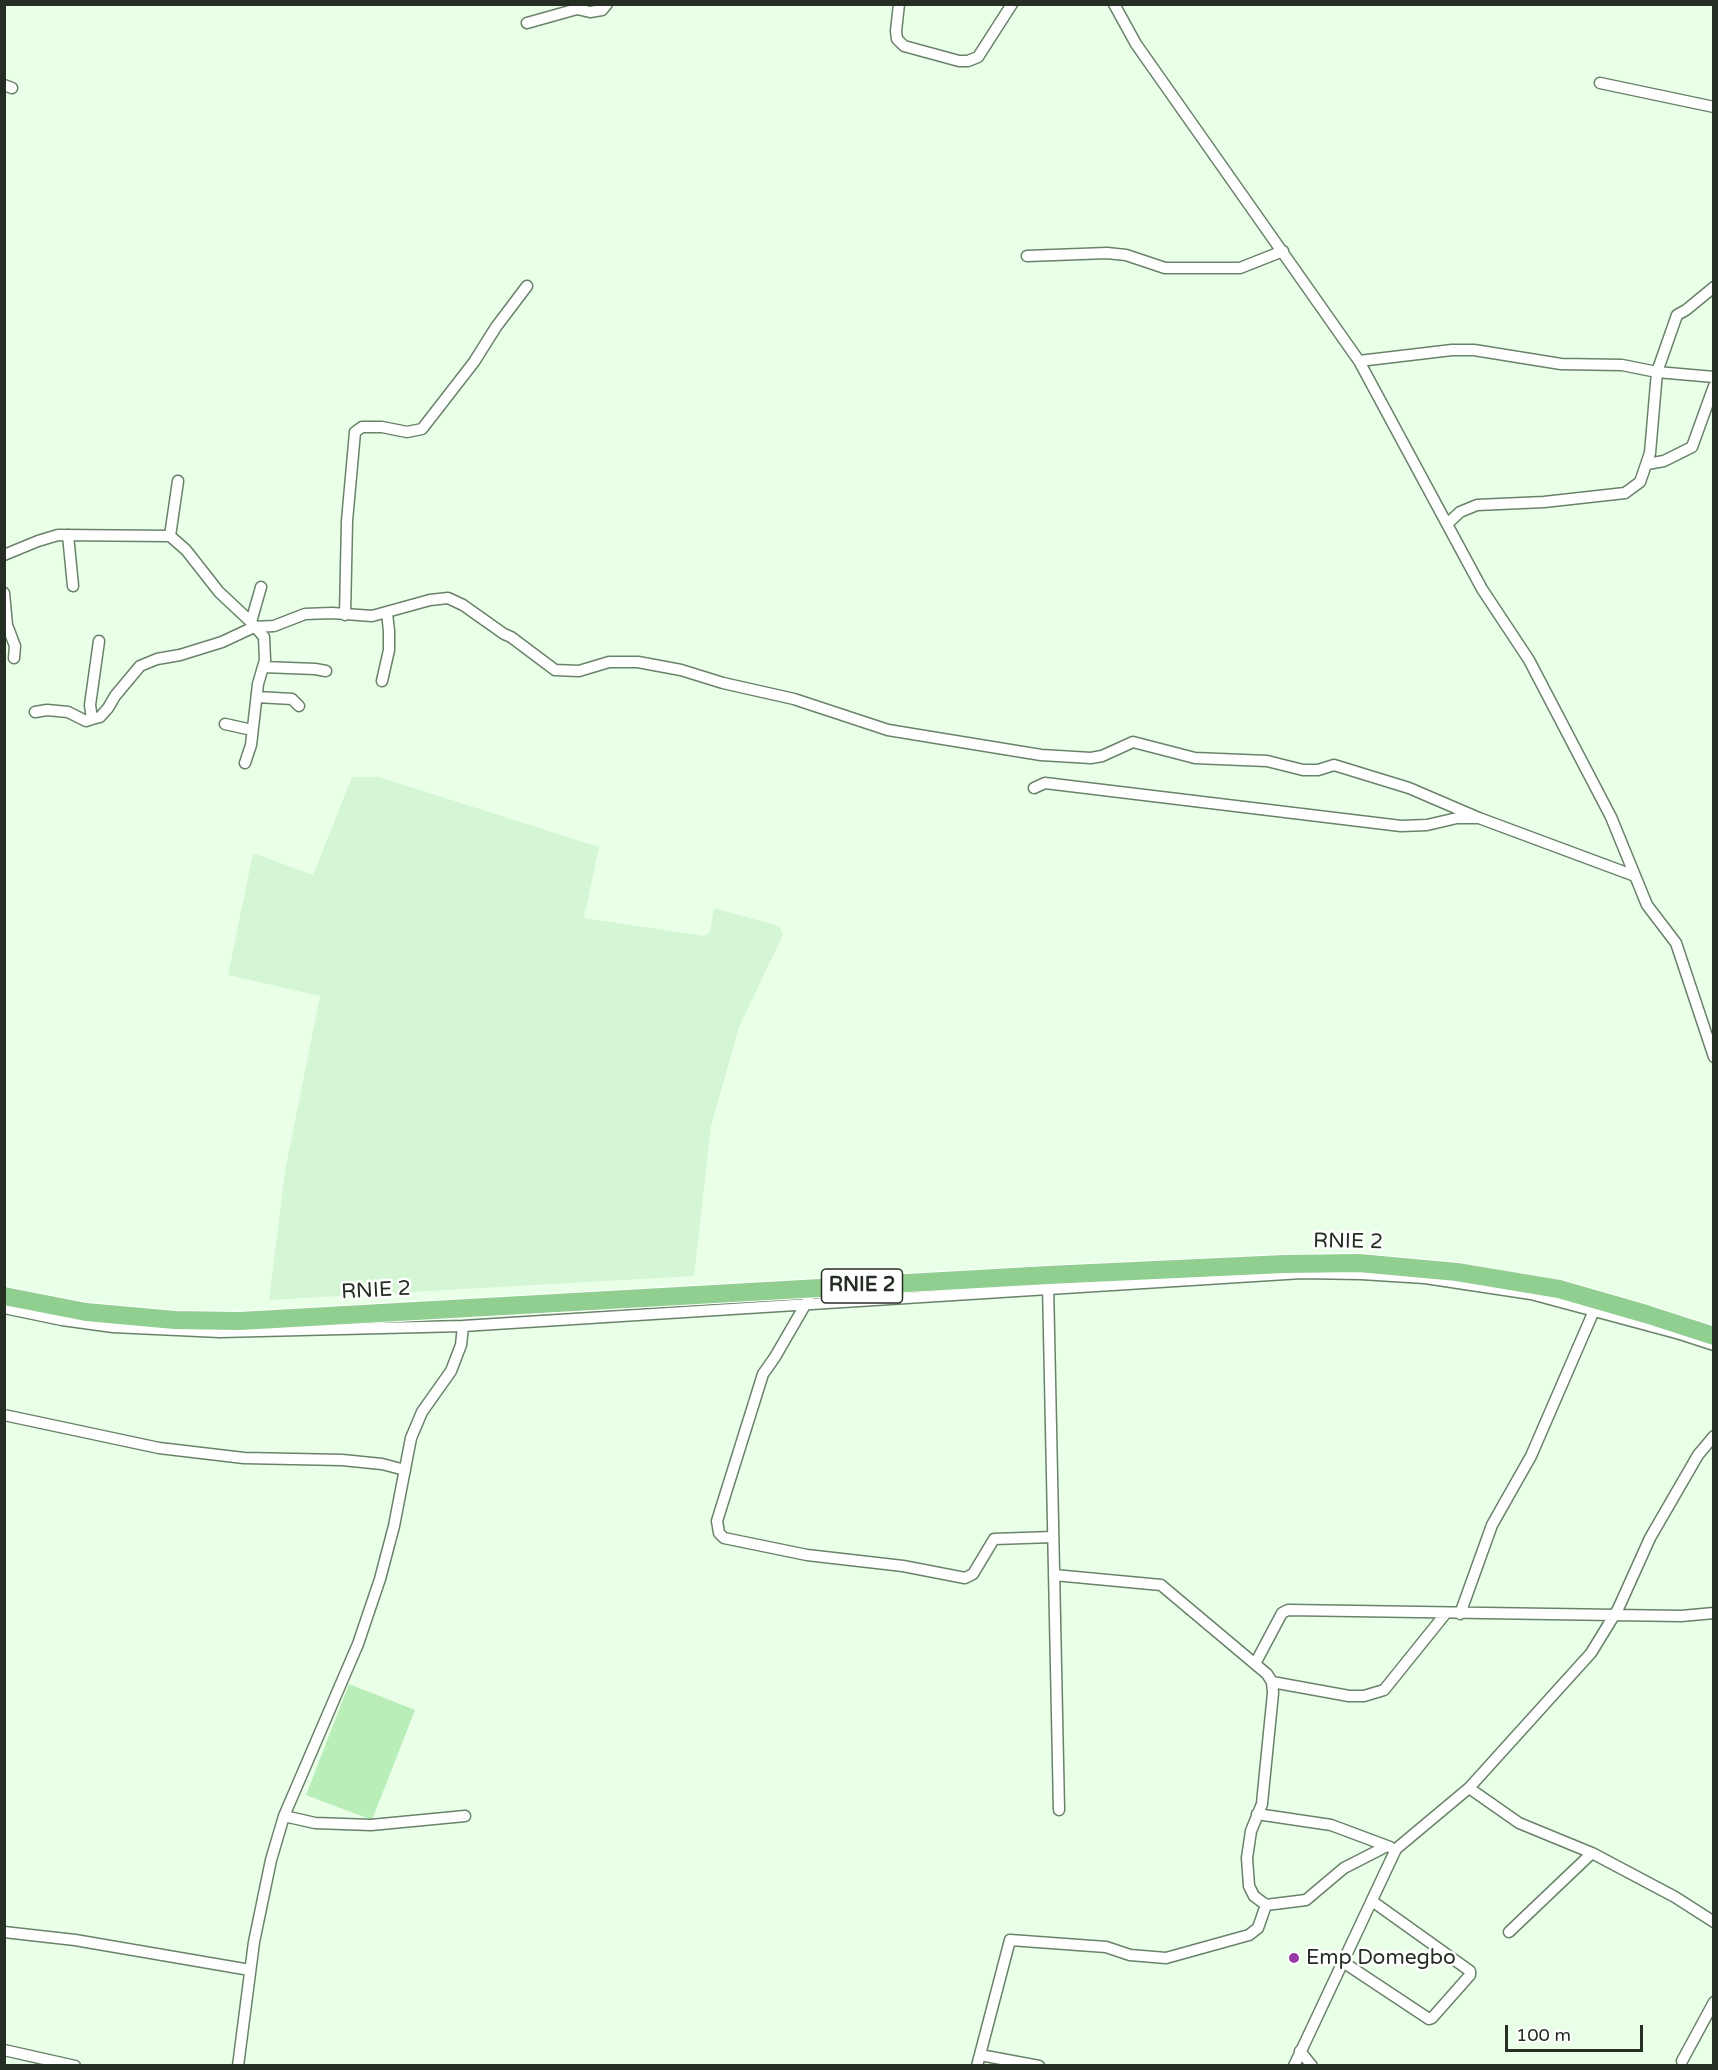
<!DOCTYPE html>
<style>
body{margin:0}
#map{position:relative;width:1718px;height:2070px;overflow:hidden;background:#e9ffe8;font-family:"Varela Round",sans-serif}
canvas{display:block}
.frame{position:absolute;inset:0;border:6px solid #242e23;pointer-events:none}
.scale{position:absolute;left:1505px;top:2025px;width:138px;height:27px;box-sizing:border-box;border:3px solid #242e23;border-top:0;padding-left:8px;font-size:18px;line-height:21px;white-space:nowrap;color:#242e23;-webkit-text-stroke:4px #fff;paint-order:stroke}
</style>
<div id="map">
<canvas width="1718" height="2070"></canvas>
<div class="frame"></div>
<div class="scale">100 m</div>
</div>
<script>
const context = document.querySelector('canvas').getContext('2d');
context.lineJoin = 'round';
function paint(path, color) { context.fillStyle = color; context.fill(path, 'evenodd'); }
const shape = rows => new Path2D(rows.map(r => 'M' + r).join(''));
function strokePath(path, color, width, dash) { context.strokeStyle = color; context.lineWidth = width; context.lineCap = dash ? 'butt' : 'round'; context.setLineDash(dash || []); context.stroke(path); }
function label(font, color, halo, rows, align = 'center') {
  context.font = font + ' "Varela Round",sans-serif'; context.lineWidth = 5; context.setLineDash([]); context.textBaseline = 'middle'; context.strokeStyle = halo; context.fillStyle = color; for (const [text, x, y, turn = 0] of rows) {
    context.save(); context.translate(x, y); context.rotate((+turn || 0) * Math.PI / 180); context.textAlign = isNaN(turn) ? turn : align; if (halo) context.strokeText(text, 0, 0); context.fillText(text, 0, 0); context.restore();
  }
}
const built = shape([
 [352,777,379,777,599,847,584,918,704,936,710,932,714,908,779,926,783,935,739,1027,711,1126,694,1276,269,1300,285,1171,320,996,228,975,253,853,313,875]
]);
const green = shape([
 [349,1684,415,1710,372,1820,306,1795]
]);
const minor = shape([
 [899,4,896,31,897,39,904,46,959,61,968,61,978,57,1012,4],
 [1114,4,1136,44,1359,361,1482,589,1529,660,1611,817,1647,905,1676,943,1714,1057],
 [527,23,577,9,590,12,602,10,607,4],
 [1600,83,1714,107],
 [4,85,12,88],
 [1027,256,1107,253,1126,255,1165,268,1240,268,1283,251],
 [1359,361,1452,350,1474,350,1561,364,1622,365,1657,372,1714,377],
 [1647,464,1664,461,1692,447,1714,386],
 [1447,524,1460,512,1477,505,1544,502,1625,493,1640,482,1650,453,1657,372,1677,315,1686,310,1714,287],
 [68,535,73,586],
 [170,536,178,481],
 [4,555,38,541,58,535,170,536,186,550,219,592,251,622,264,637,265,660,258,684,251,745,245,763],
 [4,593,7,625,15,646,14,658],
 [345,615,347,521,355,432,362,427,382,427,407,432,422,429,474,362,496,327,527,286],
 [251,622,261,587],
 [263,667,315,669,326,671],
 [382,681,389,650,389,631,387,613],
 [257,697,292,699,299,706],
 [35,712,47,710,68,712,86,721,92,719,90,705,99,641],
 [92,719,100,717,108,708,115,696,140,666,157,659,180,655,222,642,254,627,274,626,305,614,332,613,372,616,430,600,448,598,463,605,504,634,511,637,555,670,579,671,609,662,638,662,681,670,723,683,794,699,888,730,1041,755,1091,758,1102,756,1133,742,1195,758,1267,761,1303,770,1318,770,1334,765,1409,788,1479,818],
 [225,724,252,730],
 [1034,788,1045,783,1401,826,1427,825,1457,818,1479,818,1635,876],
 [1048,1284,1059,1810],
 [808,1300,775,1357,763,1374,717,1521,719,1533,724,1538,807,1555,903,1566,965,1578,973,1574,994,1539,1053,1537],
 [4,1308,62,1320,113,1327,220,1332,463,1326,1302,1273,1361,1274,1425,1278,1531,1294,1680,1334,1714,1345],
 [4,1415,159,1448,244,1458,342,1460,382,1464,405,1470],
 [1054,1575,1161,1585,1267,1674,1272,1682,1273,1693,1263,1793,1262,1804,1251,1831,1247,1858,1249,1886,1254,1896,1266,1905,1306,1900,1344,1868,1387,1846],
 [1460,1614,1492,1525,1531,1456,1596,1306],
 [1256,1662,1282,1613,1288,1610,1681,1616,1714,1613],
 [1272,1682,1349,1696,1364,1696,1384,1690,1446,1613],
 [1469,1788,1519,1823,1592,1853,1675,1897,1714,1922],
 [1257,1814,1331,1825,1390,1847],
 [284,1816,315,1823,371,1825,465,1816],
 [4,1932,75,1940,250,1970],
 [1509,1932,1592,1853],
 [1343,1962,1429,2019,1432,2018,1470,1975,1470,1971,1372,1901],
 [4,2050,75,2066],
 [1300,2051,1312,2066],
 [980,2055,1039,2066],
 [1682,2061,1714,2002],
 [238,2066,254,1942,271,1860,284,1816,358,1644,380,1579,394,1526,411,1438,422,1412,451,1371,461,1345,463,1326],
 [977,2066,1010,1940,1106,1947,1130,1955,1166,1958,1249,1935,1258,1928,1266,1905],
 [1294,2066,1396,1849,1469,1788,1591,1653,1618,1609,1650,1538,1698,1455,1714,1436]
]);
const trunk = shape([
 [4,1296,86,1312,175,1320,240,1321,1048,1275,1284,1264,1359,1263,1457,1272,1559,1289,1646,1314,1714,1336]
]);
const markers = [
 [1294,1958,6,"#993aa3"]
];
const shields = [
 [862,1286,81]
];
const shieldNames = [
 ["RNIE 2",862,1286]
];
const streetNames = [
 ["RNIE 2",1348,1242,1],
 ["RNIE 2",376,1291,-3]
];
const poiNames = [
 ["Emp Domegbo",1306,1958]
];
paint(built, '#d5f6d4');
paint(green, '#b9eeb8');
strokePath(minor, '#6a8269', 13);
strokePath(trunk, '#fff', 20);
strokePath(minor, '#fff', 10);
strokePath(trunk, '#90cf90', 18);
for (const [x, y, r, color] of markers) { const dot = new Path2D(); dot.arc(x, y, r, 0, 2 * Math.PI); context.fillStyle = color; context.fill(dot); strokePath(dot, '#fff', 2); }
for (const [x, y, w] of shields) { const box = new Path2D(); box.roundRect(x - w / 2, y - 17, w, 34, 4.5); context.fillStyle = '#fff'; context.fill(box); strokePath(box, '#242e23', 1.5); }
label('bold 20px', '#242e23', null, shieldNames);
label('21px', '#242e23', '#fff', streetNames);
label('21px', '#242e23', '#fff', poiNames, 'left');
</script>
